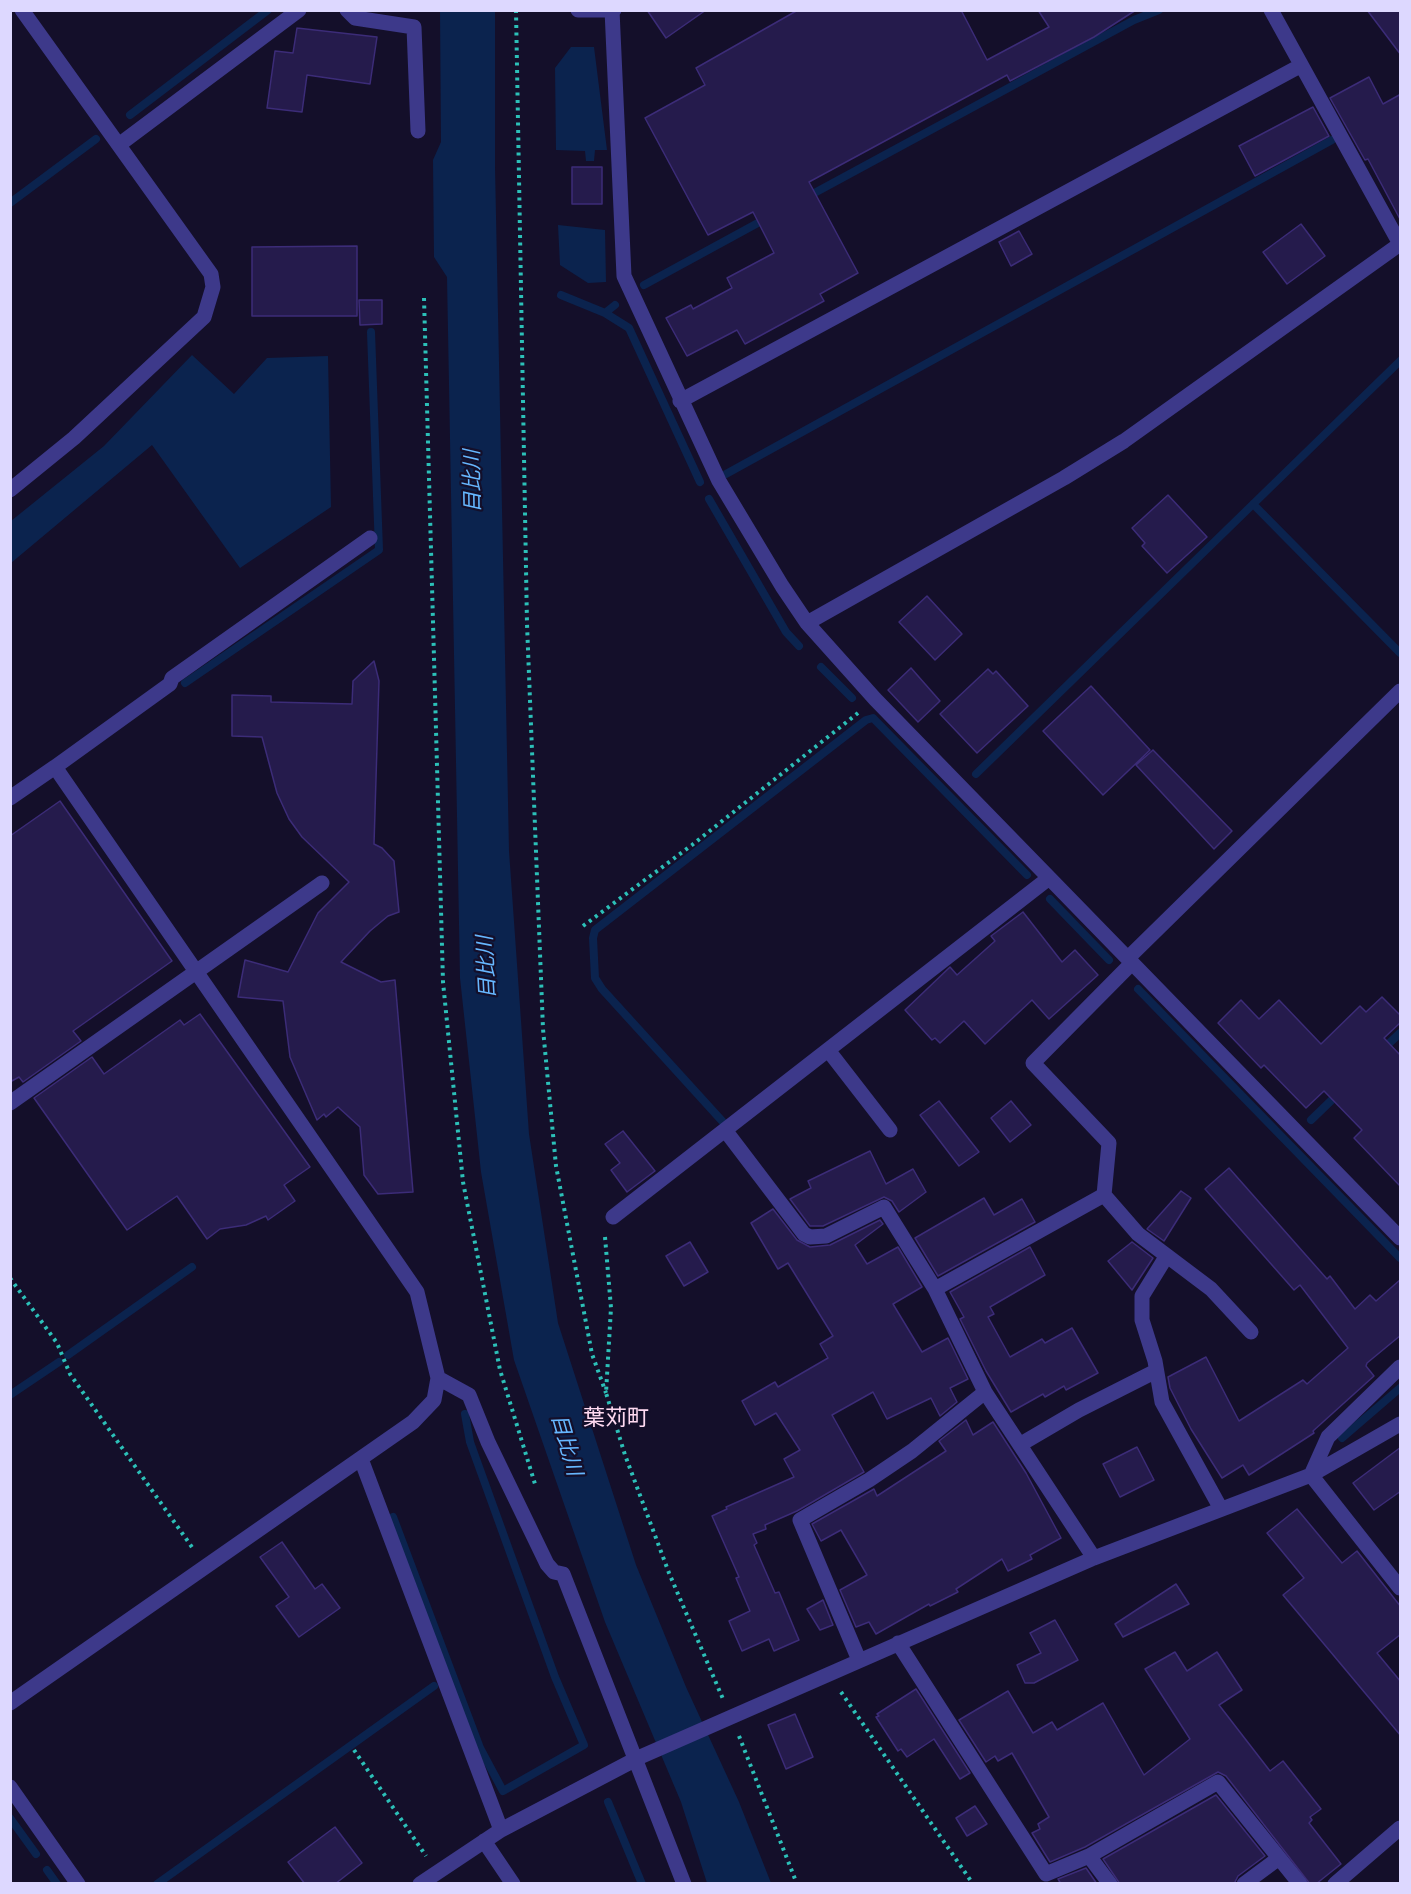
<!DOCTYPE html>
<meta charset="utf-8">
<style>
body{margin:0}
#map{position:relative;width:1411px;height:1894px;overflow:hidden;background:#140f2a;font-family:Cabin,sans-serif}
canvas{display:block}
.frame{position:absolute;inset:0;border:12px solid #ddd8ff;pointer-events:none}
</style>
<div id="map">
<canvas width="1411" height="1894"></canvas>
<div class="frame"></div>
</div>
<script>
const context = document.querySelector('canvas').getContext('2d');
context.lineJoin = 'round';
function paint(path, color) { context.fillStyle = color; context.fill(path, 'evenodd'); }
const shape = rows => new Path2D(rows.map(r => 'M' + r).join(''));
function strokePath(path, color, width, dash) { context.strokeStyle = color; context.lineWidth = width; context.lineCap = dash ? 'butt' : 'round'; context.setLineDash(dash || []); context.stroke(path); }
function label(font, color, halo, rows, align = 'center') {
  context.font = font + ' Cabin,"Noto Sans JP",sans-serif'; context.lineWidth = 4.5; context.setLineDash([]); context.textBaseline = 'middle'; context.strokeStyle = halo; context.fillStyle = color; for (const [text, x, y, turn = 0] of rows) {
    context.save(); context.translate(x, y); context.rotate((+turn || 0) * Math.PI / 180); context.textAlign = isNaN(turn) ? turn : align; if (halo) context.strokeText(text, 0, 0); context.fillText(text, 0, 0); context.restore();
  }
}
const water = shape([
 [440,11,495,11,495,167,509,851,529,1134,558,1323,636,1565,686,1687,739,1802,771,1883,707,1883,681,1802,605,1622,514,1360,481,1172,460,978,447,277,434,257,433,160,441,142],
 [571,47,594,47,607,150,595,150,594,161,586,161,585,151,556,150,555,68],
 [558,225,605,230,606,282,588,283,560,265],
 [192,355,234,394,267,358,328,356,331,507,240,568,152,445,11,563,11,521,104,446]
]);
const stream = shape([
 [130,115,268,10],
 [807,197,1134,20,1159,10],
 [10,203,96,139],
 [644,285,767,218],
 [561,295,605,313,629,328,700,482],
 [605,313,615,305],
 [726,474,1332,140],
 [709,499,786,632,799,646],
 [1253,504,1400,653],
 [821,667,852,698],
 [185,683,379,550,371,332],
 [976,774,1400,361],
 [1050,899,1109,960],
 [1138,989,1400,1258],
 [1382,1050,1400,1033],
 [1311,1120,1339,1093],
 [723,1122,602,989,595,978,593,938,595,930,866,720,873,718,1027,875],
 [68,1355,192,1267],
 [10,1395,59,1362],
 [1342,1438,1400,1388],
 [393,1517,480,1748,503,1791,584,1745,555,1677,470,1442,465,1414],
 [608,1802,642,1884],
 [10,1818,36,1854],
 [47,1870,57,1884],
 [157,1884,434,1686]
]);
const building = shape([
 [647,10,706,10,666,38,647,10],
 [798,10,961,10,987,60,1049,27,1038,10,1136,10,1094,37,1010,81,1007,75,809,182,858,273,820,294,824,301,745,344,737,330,687,356,666,318,691,305,693,309,732,288,727,278,774,253,753,212,708,235,645,118,705,85,696,68,798,10],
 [1367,10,1401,10,1401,55,1367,10],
 [297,28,377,37,370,84,307,75,302,112,267,108,275,51,293,53,297,28],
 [1369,77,1383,104,1401,94,1401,221,1368,159,1365,160,1330,98,1369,77],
 [1313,107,1329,136,1255,176,1239,146,1313,107],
 [572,167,602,167,602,204,572,204,572,167],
 [1301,224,1325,256,1287,284,1263,252,1301,224],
 [1019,231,1032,254,1011,266,999,242,1019,231],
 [357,246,357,316,252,316,252,247,357,246],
 [359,300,382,300,382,324,360,325,359,300],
 [1168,495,1207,537,1167,573,1142,546,1145,543,1132,528,1168,495],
 [927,596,962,634,935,660,899,622,927,596],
 [374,661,379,681,374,844,382,848,394,861,399,912,388,916,370,931,341,962,381,982,395,980,413,1192,378,1194,364,1175,360,1127,338,1107,326,1117,324,1114,317,1120,290,1057,283,1001,238,997,245,960,288,972,318,913,349,882,302,837,289,819,277,793,262,737,232,736,232,695,271,696,271,702,352,704,353,681,374,661],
 [911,668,940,701,918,722,888,690,911,668],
 [988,669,993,674,996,671,1028,706,977,753,940,714,988,669],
 [1091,686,1150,750,1103,795,1043,731,1091,686],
 [1153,750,1232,831,1214,849,1136,765,1153,750],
 [60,801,172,961,73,1031,81,1041,23,1082,19,1077,10,1082,10,836,60,801],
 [1023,912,1062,962,1075,950,1098,975,1049,1019,1032,1000,985,1044,964,1021,940,1043,935,1038,932,1040,905,1010,950,967,957,975,995,941,991,936,1023,912],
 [1382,997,1401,1016,1401,1022,1384,1038,1401,1056,1401,1187,1354,1138,1362,1130,1324,1091,1306,1108,1264,1065,1261,1068,1218,1023,1241,1000,1259,1019,1279,1000,1321,1044,1360,1006,1366,1012,1382,997],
 [200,1014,310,1167,284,1185,295,1201,268,1220,266,1216,246,1225,220,1229,207,1239,177,1196,127,1230,34,1098,92,1057,104,1074,180,1020,184,1025,200,1014],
 [939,1101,979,1152,959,1166,920,1115,939,1101],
 [1011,1101,1031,1125,1010,1142,991,1118,1011,1101],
 [623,1131,655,1171,627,1192,611,1170,620,1163,605,1144,623,1131],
 [870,1151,886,1184,913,1169,926,1192,899,1212,892,1201,884,1197,823,1226,810,1226,790,1199,811,1188,808,1181,870,1151],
 [1229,1168,1327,1279,1330,1276,1355,1309,1370,1295,1376,1301,1401,1279,1401,1335,1367,1363,1366,1366,1374,1376,1313,1431,1314,1433,1249,1475,1243,1465,1222,1478,1191,1429,1170,1388,1168,1377,1206,1357,1239,1421,1303,1380,1307,1384,1348,1348,1300,1285,1294,1290,1205,1189,1229,1168],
 [1181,1191,1191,1198,1164,1241,1147,1229,1181,1191],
 [984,1198,994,1215,1022,1199,1035,1222,938,1276,915,1238,984,1198],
 [773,1209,797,1240,810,1247,830,1245,880,1220,883,1224,855,1245,867,1264,898,1247,922,1287,893,1304,922,1352,948,1338,968,1379,950,1388,957,1402,940,1416,931,1398,887,1419,873,1392,832,1415,864,1472,797,1511,765,1525,766,1529,753,1534,757,1543,754,1545,775,1593,779,1592,799,1640,774,1651,769,1639,742,1651,729,1621,750,1611,736,1578,739,1577,712,1516,727,1509,726,1507,794,1477,784,1459,800,1450,776,1413,755,1425,742,1401,775,1382,778,1387,828,1358,820,1344,833,1336,788,1263,778,1269,751,1223,773,1209],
 [690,1242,708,1272,684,1286,666,1256,690,1242],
 [1132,1242,1153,1258,1132,1290,1108,1261,1132,1242],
 [1030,1247,1045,1275,990,1307,994,1314,988,1317,1010,1357,1042,1339,1045,1343,1072,1328,1098,1373,1066,1390,1064,1386,1045,1397,1043,1394,1011,1412,986,1371,960,1319,964,1317,950,1292,1030,1247],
 [966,1420,973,1435,993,1422,1026,1473,1061,1538,1030,1555,1032,1559,1008,1571,1002,1559,956,1589,958,1592,930,1606,929,1604,876,1634,869,1622,856,1627,840,1590,867,1575,841,1530,821,1541,812,1524,874,1489,877,1496,946,1451,939,1441,966,1420],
 [1137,1447,1154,1480,1120,1497,1103,1464,1137,1447],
 [1401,1447,1401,1491,1374,1510,1353,1483,1401,1447],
 [1297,1509,1342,1563,1357,1551,1401,1607,1401,1634,1377,1653,1401,1682,1401,1736,1283,1595,1304,1578,1267,1533,1297,1509],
 [282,1542,315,1589,322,1584,340,1608,299,1637,276,1606,289,1597,260,1557,282,1542],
 [1176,1584,1189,1604,1123,1637,1115,1624,1176,1584],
 [823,1600,833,1625,820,1630,807,1609,823,1600],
 [1055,1620,1078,1660,1034,1683,1025,1683,1017,1665,1041,1653,1030,1633,1055,1620],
 [1175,1652,1187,1671,1217,1652,1242,1690,1219,1705,1270,1771,1283,1761,1321,1809,1310,1817,1312,1820,1309,1823,1341,1864,1316,1884,1310,1884,1226,1776,1218,1772,1085,1847,1050,1862,1032,1833,1040,1829,1038,1824,1049,1817,1012,1753,998,1761,995,1756,986,1762,959,1720,1008,1691,1033,1733,1052,1722,1057,1730,1103,1703,1144,1775,1190,1739,1145,1669,1175,1652],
 [916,1689,970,1773,960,1779,934,1739,907,1757,901,1749,898,1751,876,1717,879,1716,877,1714,916,1689],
 [795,1714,813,1757,786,1769,768,1725,795,1714],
 [1216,1795,1265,1856,1238,1876,1234,1884,1120,1884,1103,1859,1216,1795],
 [975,1806,987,1824,967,1836,956,1818,975,1806],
 [335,1827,362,1863,335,1884,305,1884,288,1862,335,1827],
 [1086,1868,1097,1884,1061,1884,1058,1879,1086,1868]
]);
const path = shape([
 [516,10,527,624,543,1029,556,1166,592,1354,606,1393],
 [424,298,443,982,463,1182,500,1370,535,1484],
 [583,926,692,845,858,713],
 [605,1237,611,1308,606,1393,625,1455,669,1573,723,1699],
 [10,1278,57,1343,70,1374,194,1550],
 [841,1692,973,1884],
 [739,1736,797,1884],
 [354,1750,426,1856]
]);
const minor = shape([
 [347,10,355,18,414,27,418,131],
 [578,10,614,10],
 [612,10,624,276,719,481,782,586,807,623,875,699,1400,1238],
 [120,144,299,10],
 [680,401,1300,66],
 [10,490,74,438,204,317,213,287,211,274,22,10],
 [807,623,1064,478,1124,441,1400,244,1271,10],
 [55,767,170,684,172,678,370,538],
 [10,798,55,767,417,1292,438,1378,434,1400,413,1422,10,1703],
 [1128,958,1400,691],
 [828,1050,890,1130],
 [10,1103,322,883],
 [725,1130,804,1234,810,1237,826,1236,884,1207,935,1289],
 [1104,1195,1138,1234,1211,1289,1251,1332],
 [613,1217,1049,878],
 [1166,1257,1142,1296,1142,1320,1155,1361,1162,1402,1221,1509],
 [438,1378,469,1395,488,1442,547,1564,554,1572,563,1574,684,1884],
 [1021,1444,1079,1410,1156,1371],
 [361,1459,501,1830],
 [1311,1475,1400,1588],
 [1311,1475,1328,1437,1400,1367],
 [1094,1558,985,1392,935,1289,1104,1195,1109,1143,1033,1063,1132,963],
 [898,1643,1046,1874,1089,1856],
 [859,1660,800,1520,869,1480,912,1451,985,1392],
 [10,1787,78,1884],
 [484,1841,513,1884],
 [420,1884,501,1830,640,1757,1094,1558,1311,1475,1400,1424],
 [1110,1884,1089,1856,1218,1782,1300,1884],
 [1244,1884,1279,1858],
 [1335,1884,1400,1828]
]);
const waterNames = [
 ["目比川",473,481,-91],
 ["目比川",487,967,-93],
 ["目比川",566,1445,74]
];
const quarterNames = [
 ["葉苅町",616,1419]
];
paint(water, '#0b234e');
strokePath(stream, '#0b234e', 8);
paint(building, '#251b4c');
strokePath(building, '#3c2c78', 1.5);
strokePath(path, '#2cc0b8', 4, [3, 4.5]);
strokePath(minor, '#3d398a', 15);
label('italic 21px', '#66b7ff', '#140f2a', waterNames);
label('22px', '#ffdaf1', '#140f2a', quarterNames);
</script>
